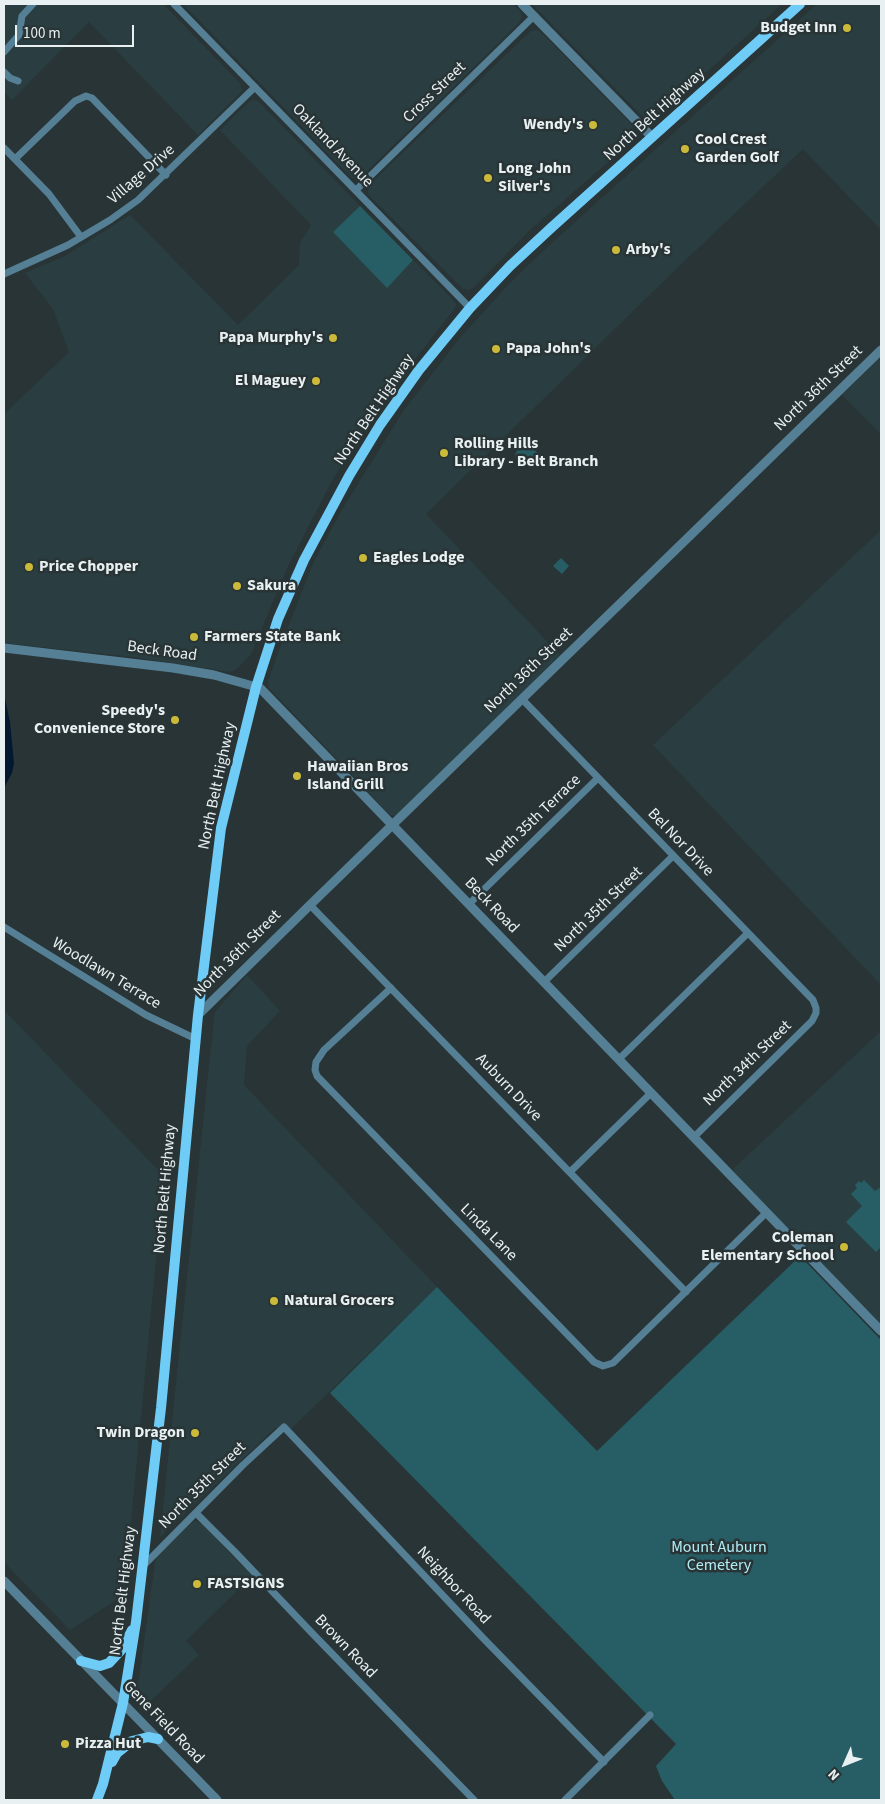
<!DOCTYPE html>
<style>
body{margin:0}
#map{position:relative;width:885px;height:1804px;overflow:hidden;background:#293436;font-family:"Source Sans 3",sans-serif}
canvas{display:block}
.frame{position:absolute;inset:0;border:5px solid #e9f0f1;pointer-events:none}
.north{position:absolute;left:820px;top:1739px;width:50px;height:50px;-webkit-text-stroke:4px #293436;paint-order:stroke;rotate:226deg;font-size:14px;font-weight:700;line-height:20px;text-align:center;color:#e9f0f1}
.north::after{content:'';display:block;margin:auto;width:18px;height:22px;background:#e9f0f1;clip-path:polygon(50% 0,100% 100%,50% 72%,0 100%)}
.scale{position:absolute;left:15px;top:25px;width:119px;height:22px;box-sizing:border-box;border:2px solid #e9f0f1;border-top:0;padding-left:6px;font-size:15px;line-height:18px;white-space:nowrap;color:#e9f0f1;-webkit-text-stroke:4px #293436;paint-order:stroke}
</style>
<div id="map">
<canvas width="885" height="1804"></canvas>
<div class="frame"></div>
<div class="north">N</div>
<div class="scale">100 m</div>
</div>
<script>
const context = document.querySelector('canvas').getContext('2d');
context.lineJoin = 'round';
function paint(path, color) { context.fillStyle = color; context.fill(path, 'evenodd'); }
const shape = rows => new Path2D(rows.map(r => 'M' + r).join(''));
function strokePath(path, color, width, dash) { context.strokeStyle = color; context.lineWidth = width; context.lineCap = dash ? 'butt' : 'round'; context.setLineDash(dash || []); context.stroke(path); }
function label(font, color, halo, rows, align = 'center') {
  context.font = font + ' "Source Sans 3",sans-serif'; context.lineWidth = 5; context.setLineDash([]); context.textBaseline = 'middle'; context.strokeStyle = halo; context.fillStyle = color; for (const [text, x, y, turn = 0] of rows) {
    context.save(); context.translate(x, y); context.rotate((+turn || 0) * Math.PI / 180); context.textAlign = isNaN(turn) ? turn : align; if (halo) context.strokeText(text, 0, 0); context.fillText(text, 0, 0); context.restore();
  }
}
const built = shape([
 [4,4,163,4,239,82,242,89,240,93,198,135,89,22,12,100,4,91],
 [183,4,513,4,520,11,522,17,520,22,361,177,356,179,351,177],
 [532,4,782,4,657,117,650,120,645,119],
 [817,4,881,4,881,230,803,149,677,268,426,514,560,655,400,815,394,816,390,815,269,688,268,681,281,645,313,564,340,513,404,410,460,338,508,285,543,251],
 [537,30,542,33,633,126,633,137,629,144,531,229,474,287,469,290,463,289,369,195,368,190,371,183,531,31],
 [254,100,259,102,360,206,333,232,387,287,413,260,452,299,456,304,455,308,379,405,333,479,288,566,251,654,237,669,230,672,133,657,4,643,4,414,69,352,53,309,25,273,65,256,130,215,238,325,299,265,300,243,311,225,220,130,250,101],
 [881,357,881,434,842,395],
 [881,530,881,985,653,745],
 [247,975,280,1011,247,1046,244,1085,437,1287,292,1428,275,1428,160,1537,214,1018,215,1012],
 [4,1010,164,1176,124,1595,70,1630,4,1562],
 [881,1031,881,1325,732,1170],
 [196,1521,202,1524,252,1576,186,1641,199,1655,140,1711,136,1701,155,1562,158,1554,191,1523]
]);
const green = shape([
 [360,206,413,260,387,288,333,232],
 [529,438,531,448,537,452,538,458,533,463,522,465,516,459,515,454,517,451,515,442],
 [561,558,569,566,562,574,553,566],
 [864,1180,875,1191,881,1187,881,1247,876,1252,846,1222,862,1206,851,1194,857,1188,855,1185,859,1181,861,1183],
 [800,1256,881,1340,881,1800,675,1800,662,1781,656,1766,676,1744,330,1393,437,1287,597,1451]
]);
const water = shape([
 [4,694,10,722,14,763,12,773,4,788]
]);
const minor = shape([
 [174,4,470,308],
 [4,52,19,35,22,16,33,4],
 [4,72,10,78,18,81],
 [4,148,49,194,81,237],
 [15,159,75,101,86,96,92,98,166,175],
 [356,190,534,16],
 [4,274,68,245,110,220,138,200,255,87],
 [522,699,813,1000,816,1008,816,1013,812,1021,694,1137],
 [469,904,598,778],
 [310,905,686,1292],
 [4,927,146,1015,196,1039],
 [544,982,673,856],
 [391,988,324,1050,316,1062,315,1070,317,1076,594,1362,603,1366,613,1363,766,1213],
 [619,1059,748,933],
 [570,1172,651,1093],
 [196,1513,235,1552,311,1632,474,1800],
 [143,1566,243,1465,284,1427,483,1638,604,1762],
 [565,1800,650,1715]
]);
const tertiary = shape([
 [522,4,652,137],
 [4,648,173,668,214,675,260,688,881,1331],
 [198,1015,310,905,881,350],
 [4,1581,217,1800]
]);
const primary = shape([
 [81,1661,100,1666,109,1663,122,1649,132,1630],
 [112,1762,117,1753,132,1741,148,1737,158,1739],
 [97,1800,103,1784,123,1703,136,1622,161,1408,198,1015,221,828,256,687,278,619,304,560,349,476,380,425,419,370,470,308,510,266,551,228,800,4]
]);
const markers = [
 [847,28,5,"#cbba39"],
 [593,125,5,"#cbba39"],
 [685,149,5,"#cbba39"],
 [488,178,5,"#cbba39"],
 [616,250,5,"#cbba39"],
 [333,338,5,"#cbba39"],
 [496,349,5,"#cbba39"],
 [316,381,5,"#cbba39"],
 [444,453,5,"#cbba39"],
 [363,558,5,"#cbba39"],
 [29,567,5,"#cbba39"],
 [237,586,5,"#cbba39"],
 [194,637,5,"#cbba39"],
 [175,720,5,"#cbba39"],
 [297,776,5,"#cbba39"],
 [844,1247,5,"#cbba39"],
 [274,1301,5,"#cbba39"],
 [195,1433,5,"#cbba39"],
 [197,1584,5,"#cbba39"],
 [65,1744,5,"#cbba39"]
];
const poiNames = [
 ["Budget Inn",837,28,"right"],
 ["Wendy's",583,125,"right"],
 ["Cool Crest",695,140],
 ["Garden Golf",695,158],
 ["Long John",498,169],
 ["Silver's",498,187],
 ["Arby's",626,250],
 ["Papa Murphy's",323,338,"right"],
 ["Papa John's",506,349],
 ["El Maguey",306,381,"right"],
 ["Rolling Hills",454,444],
 ["Library - Belt Branch",454,462],
 ["Eagles Lodge",373,558],
 ["Price Chopper",39,567],
 ["Sakura",247,586],
 ["Farmers State Bank",204,637],
 ["Speedy's",165,711,"right"],
 ["Convenience Store",165,729,"right"],
 ["Hawaiian Bros",307,767],
 ["Island Grill",307,785],
 ["Coleman",834,1238,"right"],
 ["Elementary School",834,1256,"right"],
 ["Natural Grocers",284,1301],
 ["Twin Dragon",185,1433,"right"],
 ["FASTSIGNS",207,1584],
 ["Pizza Hut",75,1744]
];
const streetNames = [
 ["Cross Street",435,93,-44],
 ["North Belt Highway",655,115,-42],
 ["Oakland Avenue",332,146,46],
 ["Village Drive",142,175,-41],
 ["North 36th Street",819,389,-44],
 ["North Belt Highway",375,410,-56],
 ["Beck Road",162,652,8],
 ["North 36th Street",529,671,-44],
 ["North Belt Highway",218,786,-78],
 ["North 35th Terrace",534,821,-44],
 ["Bel Nor Drive",680,843,46],
 ["Beck Road",491,906,46],
 ["North 35th Street",599,910,-44],
 ["North 36th Street",238,954,-45],
 ["Woodlawn Terrace",106,974,31],
 ["North 34th Street",748,1064,-44],
 ["Auburn Drive",508,1088,46],
 ["North Belt Highway",166,1189,-85],
 ["Linda Lane",488,1233,45],
 ["North 35th Street",203,1486,-45],
 ["Neighbor Road",453,1586,47],
 ["North Belt Highway",124,1591,-83],
 ["Brown Road",345,1647,46],
 ["Gene Field Road",163,1723,46]
];
const parkNames = [
 ["Mount Auburn",719,1548],
 ["Cemetery",719,1566]
];
paint(built, '#2a3e41');
paint(green, '#275e65');
paint(water, '#04192f');
strokePath(minor, '#557f94', 7);
strokePath(tertiary, '#557f94', 9);
strokePath(primary, '#6fccf6', 10);
for (const [x, y, r, color] of markers) { const dot = new Path2D(); dot.arc(x, y, r, 0, 2 * Math.PI); context.fillStyle = color; context.fill(dot); strokePath(dot, '#293436', 2); }
label('bold 16px', '#e9f0f1', '#293436', poiNames, 'left');
label('16px', '#e9f0f1', '#293436', streetNames);
label('16px', '#b0edf6', '#293436', parkNames);
</script>
